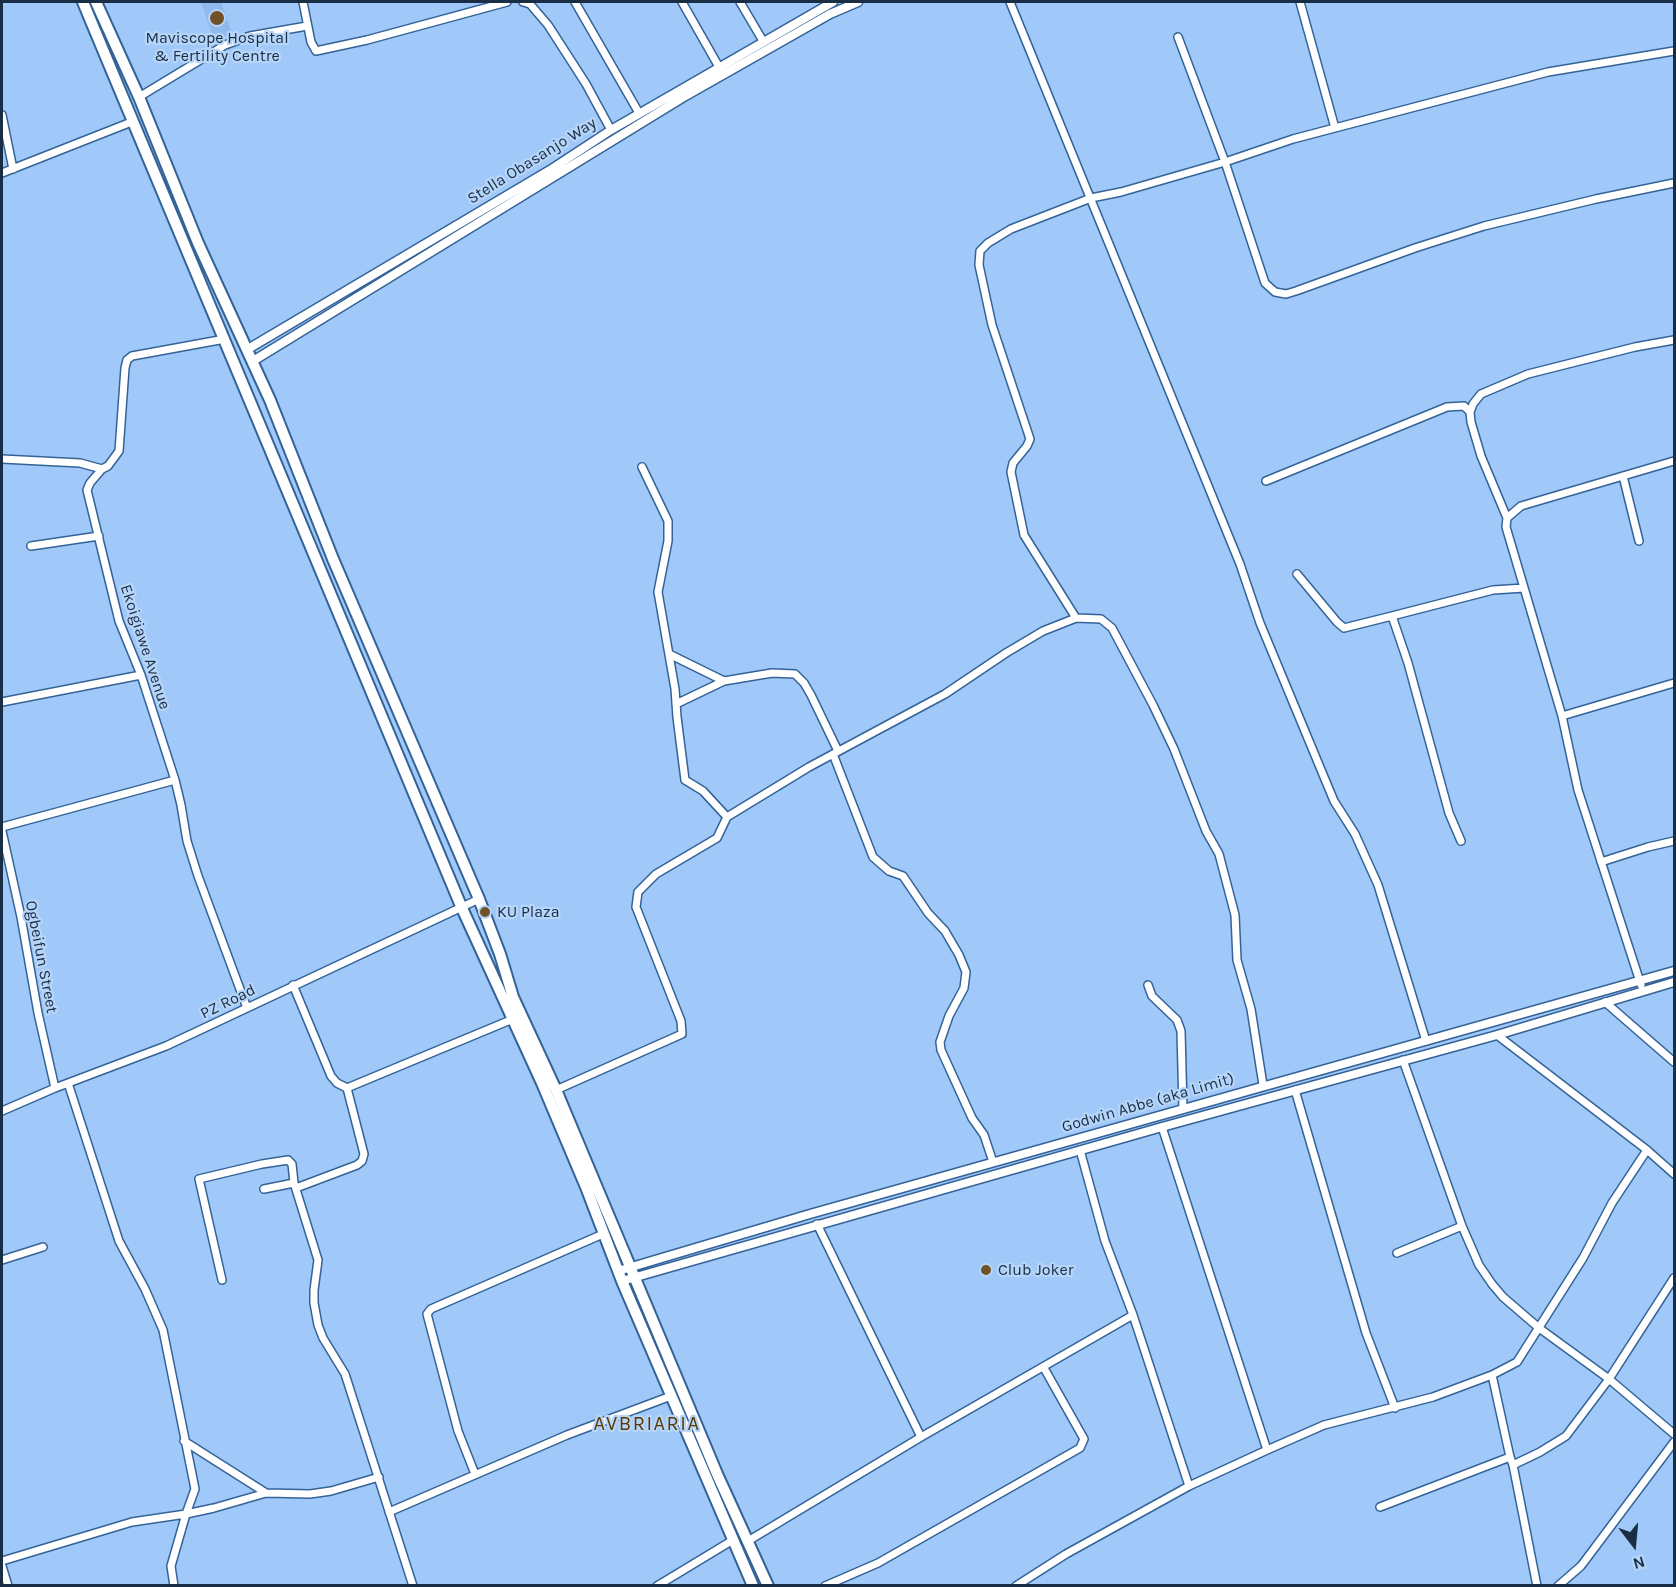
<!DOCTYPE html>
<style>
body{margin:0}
#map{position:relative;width:1676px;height:1587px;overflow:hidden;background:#a0c8f8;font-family:Karla,sans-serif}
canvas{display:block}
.frame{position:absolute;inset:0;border:3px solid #192d45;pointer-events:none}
.north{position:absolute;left:1604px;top:1515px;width:60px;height:60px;-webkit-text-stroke:4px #b6d5f9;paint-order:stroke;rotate:164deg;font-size:16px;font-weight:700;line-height:24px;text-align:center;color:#192d45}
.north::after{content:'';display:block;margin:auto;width:21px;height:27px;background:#192d45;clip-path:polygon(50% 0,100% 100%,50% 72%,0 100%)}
</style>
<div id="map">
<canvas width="1676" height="1587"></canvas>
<div class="frame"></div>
<div class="north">N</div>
</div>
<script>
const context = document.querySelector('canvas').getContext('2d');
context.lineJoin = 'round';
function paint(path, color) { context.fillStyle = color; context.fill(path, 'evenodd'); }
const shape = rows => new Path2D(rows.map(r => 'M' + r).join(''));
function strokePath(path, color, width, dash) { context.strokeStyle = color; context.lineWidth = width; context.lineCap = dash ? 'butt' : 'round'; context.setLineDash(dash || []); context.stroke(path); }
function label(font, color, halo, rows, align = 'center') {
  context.font = font + ' Karla,sans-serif'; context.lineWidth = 4.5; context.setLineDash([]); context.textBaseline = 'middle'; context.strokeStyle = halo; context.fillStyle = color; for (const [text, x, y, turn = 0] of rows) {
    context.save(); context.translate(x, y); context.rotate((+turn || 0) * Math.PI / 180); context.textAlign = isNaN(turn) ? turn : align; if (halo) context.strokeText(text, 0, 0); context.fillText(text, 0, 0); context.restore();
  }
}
const built = shape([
 [201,2,221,2,232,34,214,40]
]);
const minor = shape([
 [303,2,311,42,316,51,367,40,507,2],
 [523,2,530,4,548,25,586,84,611,130],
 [575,2,639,113],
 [682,2,719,67],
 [740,2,763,41],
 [1010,2,1240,564,1260,623,1334,801,1355,834,1378,885,1426,1041],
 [1300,2,1335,128],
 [1178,37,1225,162,1265,283,1275,292,1286,294,1296,291,1415,248,1484,226,1596,199,1674,183],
 [139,97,225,45,250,36,307,26],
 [2,115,13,169],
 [2,173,134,121],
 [225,339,132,356,127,360,125,368,119,451,108,466,102,469,90,483,87,490,119,621,141,675,175,780,181,805,187,841,198,876,247,1008],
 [2,459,80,463,102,469],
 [642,467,668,521,668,541,658,592,675,689,677,717,685,780,703,791,727,817],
 [1623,476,1639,541],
 [1266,481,1447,407,1464,406,1470,412],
 [1507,518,1481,456,1471,422,1470,412,1473,404,1481,394,1528,374,1635,347,1674,340],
 [31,546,99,536],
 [1297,574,1337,622,1344,628,1392,616],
 [669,654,724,681],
 [2,702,141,675],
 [676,704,724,681,772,673,795,674,804,683,811,695,838,751],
 [1562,716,1674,683],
 [833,754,873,857,889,871,903,876,928,913,945,931,959,955,966,972,964,988,949,1016,940,1042,941,1050,972,1118,984,1135,993,1162],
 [2,827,175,780],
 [2,831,21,917,38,1013,55,1088],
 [1461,841,1449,813,1408,663,1392,616,1493,590,1524,588],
 [1601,862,1648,847,1674,841],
 [293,985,331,1076,337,1083,347,1088,513,1019],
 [1148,985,1152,996,1177,1020,1181,1031,1183,1109],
 [1641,985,1578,790,1562,716,1506,527,1507,518,1521,506,1674,461],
 [1605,1002,1674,1062],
 [1497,1035,1647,1150,1674,1174],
 [1403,1060,1462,1226,1479,1265,1492,1284,1503,1297,1539,1328,1609,1379,1674,1434],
 [1263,1085,1251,1009,1237,960,1235,915,1219,854,1206,831,1174,749,1153,705,1112,628,1101,619,1076,618,1024,535,1011,472,1013,463,1027,446,1030,439,992,325,979,265,980,251,988,243,1011,229,1091,198,1121,192,1225,162,1293,139,1548,72,1674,51],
 [556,1090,682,1034,681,1021,636,907,638,892,656,874,717,838,727,817,809,767,945,694,1006,653,1043,631,1076,618],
 [1295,1090,1366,1333,1395,1408],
 [2,1111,55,1088,166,1046,479,899],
 [1162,1127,1267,1450],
 [1080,1150,1105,1241,1133,1315,1189,1486],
 [296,1188,357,1165,362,1161,364,1154,347,1088],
 [264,1189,294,1183],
 [817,1224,921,1437],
 [1397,1253,1462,1226],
 [2,1260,43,1247],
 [222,1280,199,1179,262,1164,288,1160,292,1164,294,1183,318,1260,314,1290,314,1303,318,1325,323,1338,345,1374,413,1586],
 [1492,1375,1510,1457,1513,1465,1537,1586],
 [184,1441,266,1493,310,1494,331,1491,379,1477],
 [1513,1465,1540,1452,1566,1436,1609,1379,1674,1278],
 [475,1474,458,1431,427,1314,431,1309,603,1234],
 [1380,1507,1510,1457],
 [389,1512,567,1435,671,1396],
 [748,1541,921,1437,1133,1315],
 [2,1561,132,1522,186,1514,195,1489,163,1330,145,1289,119,1241,68,1083],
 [2,1566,8,1586],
 [174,1586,171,1566,186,1514,214,1508,266,1493],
 [657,1586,733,1540],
 [825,1586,878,1563,1080,1448,1084,1439,1044,1368],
 [1016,1586,1066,1554,1189,1486,1267,1450,1324,1425,1433,1397,1492,1375,1517,1362,1583,1258,1612,1203,1647,1150],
 [1558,1586,1581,1566,1674,1442]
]);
const tertiary = shape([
 [248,349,550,170,611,130,833,2],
 [253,361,682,98,830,14,858,2],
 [618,1271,810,1214,1674,971],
 [622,1281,1162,1127,1497,1035,1674,982]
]);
const trunk = shape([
 [83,2,461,906,542,1083,586,1187,622,1281,753,1586],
 [96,2,139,97,198,243,270,400,333,559,479,899,500,954,513,997,556,1090,717,1474,768,1586]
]);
const markers = [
 [217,18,8,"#715227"],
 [485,912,6,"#715227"],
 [986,1270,6,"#715227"]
];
const poiNames = [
 ["Maviscope Hospital",217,38,"center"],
 ["& Fertility Centre",217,56,"center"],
 ["KU Plaza",497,912],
 ["Club Joker",998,1270]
];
const streetNames = [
 ["Stella Obasanjo Way",532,161,-32],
 ["Ekoigiawe Avenue",145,647,72],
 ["Ogbeifun Street",41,957,79],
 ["PZ Road",228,1002,-26],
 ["Godwin Abbe (aka Limit)",1148,1103,-16]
];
const quarterNames = [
 ["AVBRIARIA",647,1424]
];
paint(built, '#8ebaed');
strokePath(minor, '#336398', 10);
strokePath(tertiary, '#336398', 11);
strokePath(trunk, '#336398', 14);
strokePath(minor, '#fff', 7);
strokePath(tertiary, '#fff', 8);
strokePath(trunk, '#fff', 10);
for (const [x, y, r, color] of markers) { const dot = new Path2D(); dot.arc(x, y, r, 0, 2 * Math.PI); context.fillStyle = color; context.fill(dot); strokePath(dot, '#b6d5f9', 2); }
label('16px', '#192d45', '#b6d5f9', poiNames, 'left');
label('16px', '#192d45', '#b6d5f9', streetNames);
context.letterSpacing = '1.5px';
label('20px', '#5a3800', '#b6d5f9', quarterNames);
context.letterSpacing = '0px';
</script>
